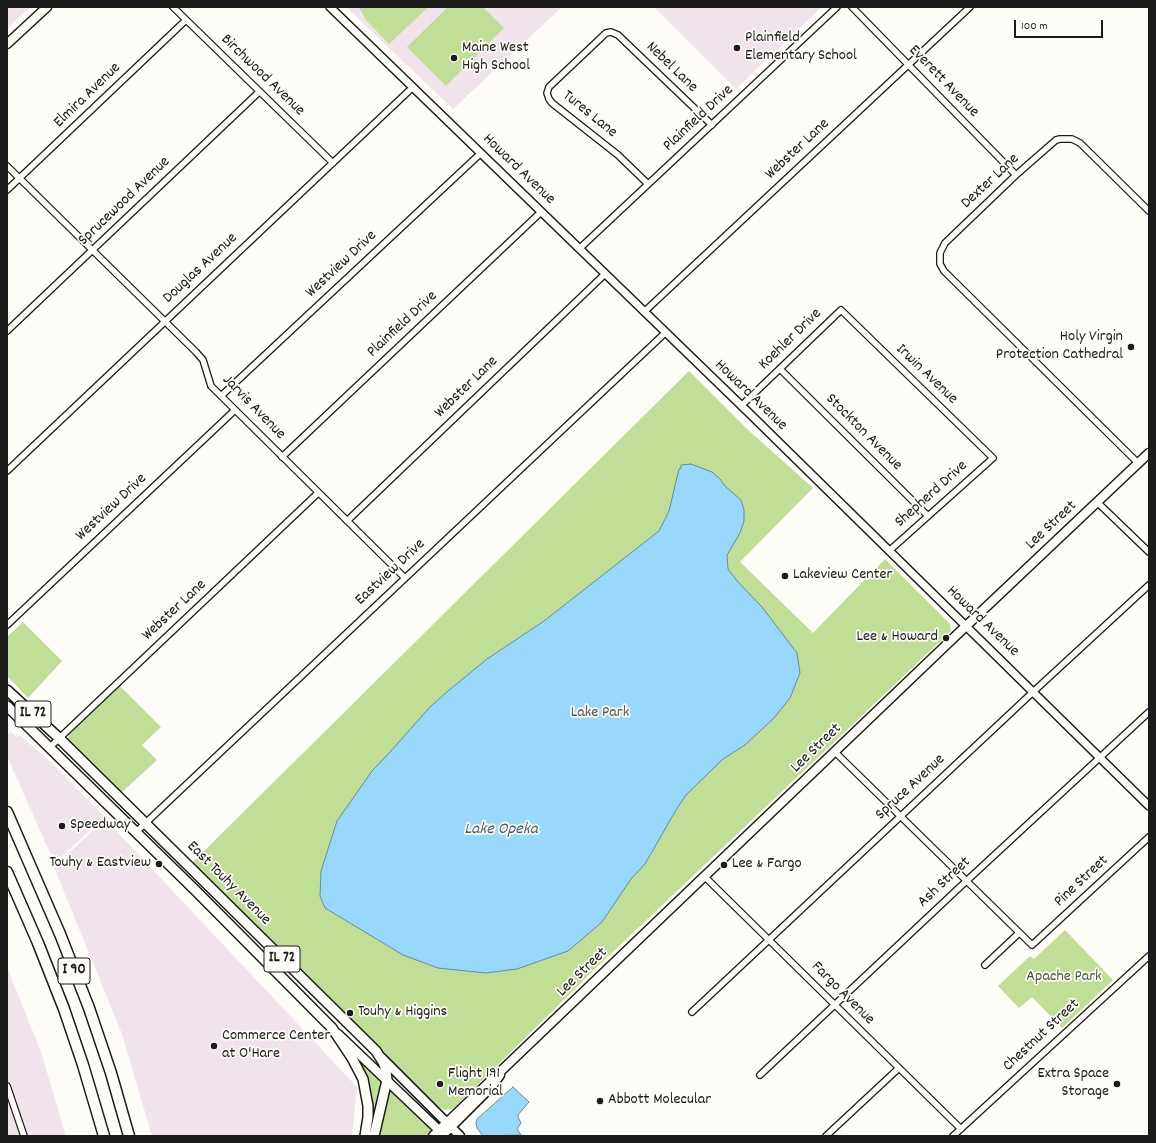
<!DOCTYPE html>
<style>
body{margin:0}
#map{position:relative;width:1156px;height:1143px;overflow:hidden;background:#fdfcf7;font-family:Dekko,sans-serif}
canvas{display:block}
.frame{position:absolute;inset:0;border:8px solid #1c1c1c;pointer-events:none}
.scale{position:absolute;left:1014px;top:20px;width:89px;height:18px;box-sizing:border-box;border:2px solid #1c1c1c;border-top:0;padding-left:5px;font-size:12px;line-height:14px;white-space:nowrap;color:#1c1c1c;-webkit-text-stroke:3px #fdfcf7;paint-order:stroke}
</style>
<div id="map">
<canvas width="1156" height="1143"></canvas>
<div class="frame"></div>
<div class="scale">100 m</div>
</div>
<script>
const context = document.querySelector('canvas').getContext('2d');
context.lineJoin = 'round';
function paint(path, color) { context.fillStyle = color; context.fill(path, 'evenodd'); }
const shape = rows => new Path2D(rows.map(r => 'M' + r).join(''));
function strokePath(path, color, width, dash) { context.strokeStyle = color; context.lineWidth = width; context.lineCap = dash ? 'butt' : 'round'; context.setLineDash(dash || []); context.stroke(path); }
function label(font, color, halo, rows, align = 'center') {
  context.font = font + ' Dekko,sans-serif'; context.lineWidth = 3.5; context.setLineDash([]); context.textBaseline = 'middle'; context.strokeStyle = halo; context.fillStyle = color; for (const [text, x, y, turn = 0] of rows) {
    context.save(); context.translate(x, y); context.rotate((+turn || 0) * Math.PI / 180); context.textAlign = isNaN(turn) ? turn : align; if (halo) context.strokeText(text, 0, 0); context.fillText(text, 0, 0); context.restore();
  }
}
const built = shape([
 [7,7,30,7,7,29],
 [346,7,562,7,453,109],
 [654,7,822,7,736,89],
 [11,732,17,737,20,735,55,766,105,817,61,857,50,853,7,756,7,735],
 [105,819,357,1087,352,1136,152,1136,122,1034,54,867],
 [7,967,41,1052,66,1136,7,1136]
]);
const green = shape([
 [359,7,428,7,389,44,366,20],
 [448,7,483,7,504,28,446,86,407,47],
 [689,371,747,429,813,488,740,562,813,633,885,559,950,624,951,631,597,967,453,1109,444,1110,434,1104,192,863],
 [23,622,62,661,28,698,7,676,7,637],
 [120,686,161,727,142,745,157,760,121,793,68,739,69,734],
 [1065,930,1113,980,1062,1028,1032,997,1019,1008,998,986,1030,956,1034,959],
 [354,1053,383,1079,372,1136,368,1136,371,1125],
 [389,1088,435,1130,429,1136,379,1136]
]);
const water = shape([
 [691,464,712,472,720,479,725,486,741,500,744,510,744,521,740,533,727,555,728,569,738,582,762,607,797,653,800,673,790,698,774,718,745,745,723,759,686,795,676,810,645,864,631,879,602,922,568,951,517,969,486,973,438,968,403,955,325,908,320,896,321,871,337,821,372,771,390,752,430,707,448,691,487,659,544,621,659,531,669,511,679,469,681,468,681,465,691,464],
 [513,1087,529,1102,518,1115,518,1117,521,1123,517,1129,521,1135,483,1136,477,1128,476,1123,477,1119,513,1087]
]);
const minor = shape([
 [173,7,333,163],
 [852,7,1016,175],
 [7,166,196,352,203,360,211,386,405,578],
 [648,184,618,155,552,103,549,99,547,93,549,87,606,33,611,32,618,35,712,125],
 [7,190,186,20],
 [579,249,837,7],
 [644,312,970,7],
 [7,331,259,92],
 [780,369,928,516],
 [221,396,481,153],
 [741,406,841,310,993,458,889,551],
 [282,457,541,212],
 [1138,463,944,271,940,264,940,253,945,243,1016,175,1056,140,1060,139,1072,139,1080,143,1149,211],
 [7,471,413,87],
 [1097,502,1149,552],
 [347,521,605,274],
 [7,625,235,410],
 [49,748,318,493],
 [835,752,1032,945,1149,837],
 [136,832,665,333],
 [705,877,961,1129],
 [985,965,1019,933],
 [692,1012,1033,692,1149,585],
 [760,1075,961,886,1149,712],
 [7,1086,24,1136],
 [826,1136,899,1068],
 [953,1136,1149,956]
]);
const tertiary = shape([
 [330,7,749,413,1149,806]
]);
const secondary = shape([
 [7,44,47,7],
 [338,1034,445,1136],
 [382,1058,460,1136],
 [447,1131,493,1085,500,1075],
 [433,1136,966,626,1149,453]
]);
const primary = shape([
 [7,690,59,738,376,1051,383,1062,386,1070,387,1080,374,1136],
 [7,706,195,890,332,1028,352,1058,363,1079,368,1106,368,1117,365,1136]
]);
const motorway = shape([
 [7,812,60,934,89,1008,111,1073,129,1136],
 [7,872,38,943,64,1009,83,1065,104,1136]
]);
const markers = [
 [737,48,4,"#1c1c1c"],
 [454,58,4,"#1c1c1c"],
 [1131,347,4,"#1c1c1c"],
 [785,576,4,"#1c1c1c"],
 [946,638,4,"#1c1c1c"],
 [62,826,4,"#1c1c1c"],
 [159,864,4,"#1c1c1c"],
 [724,865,4,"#1c1c1c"],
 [350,1013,4,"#1c1c1c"],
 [214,1046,4,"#1c1c1c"],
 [440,1084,4,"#1c1c1c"],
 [1117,1084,4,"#1c1c1c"],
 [600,1101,4,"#1c1c1c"]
];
const shields = [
 [33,714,36],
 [282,959,36],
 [74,971,32]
];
const shieldNames = [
 ["IL 72",33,714],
 ["IL 72",282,959],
 ["I 90",74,971]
];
const poiNames = [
 ["Plainfield",745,39],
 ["Elementary School",745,57],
 ["Maine West",462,49],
 ["High School",462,67],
 ["Holy Virgin",1123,338,"right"],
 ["Protection Cathedral",1123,356,"right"],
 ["Lakeview Center",793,576],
 ["Lee & Howard",938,638,"right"],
 ["Speedway",70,826],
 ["Touhy & Eastview",151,864,"right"],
 ["Lee & Fargo",732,865],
 ["Touhy & Higgins",358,1013],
 ["Commerce Center",222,1037],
 ["at O'Hare",222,1055],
 ["Flight 191",448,1075],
 ["Memorial",448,1093],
 ["Extra Space",1109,1075,"right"],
 ["Storage",1109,1093,"right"],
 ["Abbott Molecular",608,1101]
];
const streetNames = [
 ["Nebel Lane",671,68,44],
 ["Birchwood Avenue",262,76,44],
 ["Everett Avenue",943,82,46],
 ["Elmira Avenue",88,96,-44],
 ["Tures Lane",589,115,39],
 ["Plainfield Drive",699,119,-43],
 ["Webster Lane",798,150,-43],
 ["Howard Avenue",518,170,44],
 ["Dexter Lane",991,182,-43],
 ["Sprucewood Avenue",125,202,-44],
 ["Westview Drive",342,265,-43],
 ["Douglas Avenue",201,269,-43],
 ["Plainfield Drive",403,325,-43],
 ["Koehler Drive",791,340,-44],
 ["Irwin Avenue",926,375,44],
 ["Webster Lane",467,388,-44],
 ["Howard Avenue",750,396,44],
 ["Jarvis Avenue",253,408,46],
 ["Stockton Avenue",863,433,45],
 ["Shepherd Drive",932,495,-42],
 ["Westview Drive",112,508,-43],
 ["Lee Street",1052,526,-43],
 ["Eastview Drive",391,573,-43],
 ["Webster Lane",175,611,-43],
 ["Howard Avenue",982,622,44],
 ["Lee Street",817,749,-44],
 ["Spruce Avenue",911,788,-43],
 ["Pine Street",1082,882,-43],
 ["Ash Street",945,883,-43],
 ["East Touhy Avenue",228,884,45],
 ["Lee Street",583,973,-44],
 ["Fargo Avenue",842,994,45],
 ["Chestnut Street",1042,1036,-43]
];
const parkNames = [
 ["Lake Park",600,714],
 ["Apache Park",1064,978]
];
const waterNames = [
 ["Lake Opeka",501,831]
];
paint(built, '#f0e3ec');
paint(green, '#c1de96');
paint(water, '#98d8fa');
strokePath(water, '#668da1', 1);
strokePath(minor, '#1c1c1c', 8);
strokePath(tertiary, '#1c1c1c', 10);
strokePath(secondary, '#1c1c1c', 11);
strokePath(primary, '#1c1c1c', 12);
strokePath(motorway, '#1c1c1c', 13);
strokePath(minor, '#fdfcf7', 5.5);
strokePath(tertiary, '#fdfcf7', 7);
strokePath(secondary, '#fdfcf7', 8);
strokePath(primary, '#fdfcf7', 9);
strokePath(motorway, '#fdfcf7', 10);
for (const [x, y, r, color] of markers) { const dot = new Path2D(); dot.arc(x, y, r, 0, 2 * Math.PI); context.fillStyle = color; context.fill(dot); strokePath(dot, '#fdfcf7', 1.5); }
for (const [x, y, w] of shields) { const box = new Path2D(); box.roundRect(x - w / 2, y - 13, w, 26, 3); context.fillStyle = '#fdfcf7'; context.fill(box); strokePath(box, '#1c1c1c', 1); }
label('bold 15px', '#1c1c1c', null, shieldNames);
label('16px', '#1c1c1c', '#fdfcf7', poiNames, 'left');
label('16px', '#1c1c1c', '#fdfcf7', streetNames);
label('16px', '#4e5641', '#fdfcf7', parkNames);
label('italic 17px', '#475e6a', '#fdfcf7', waterNames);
</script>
